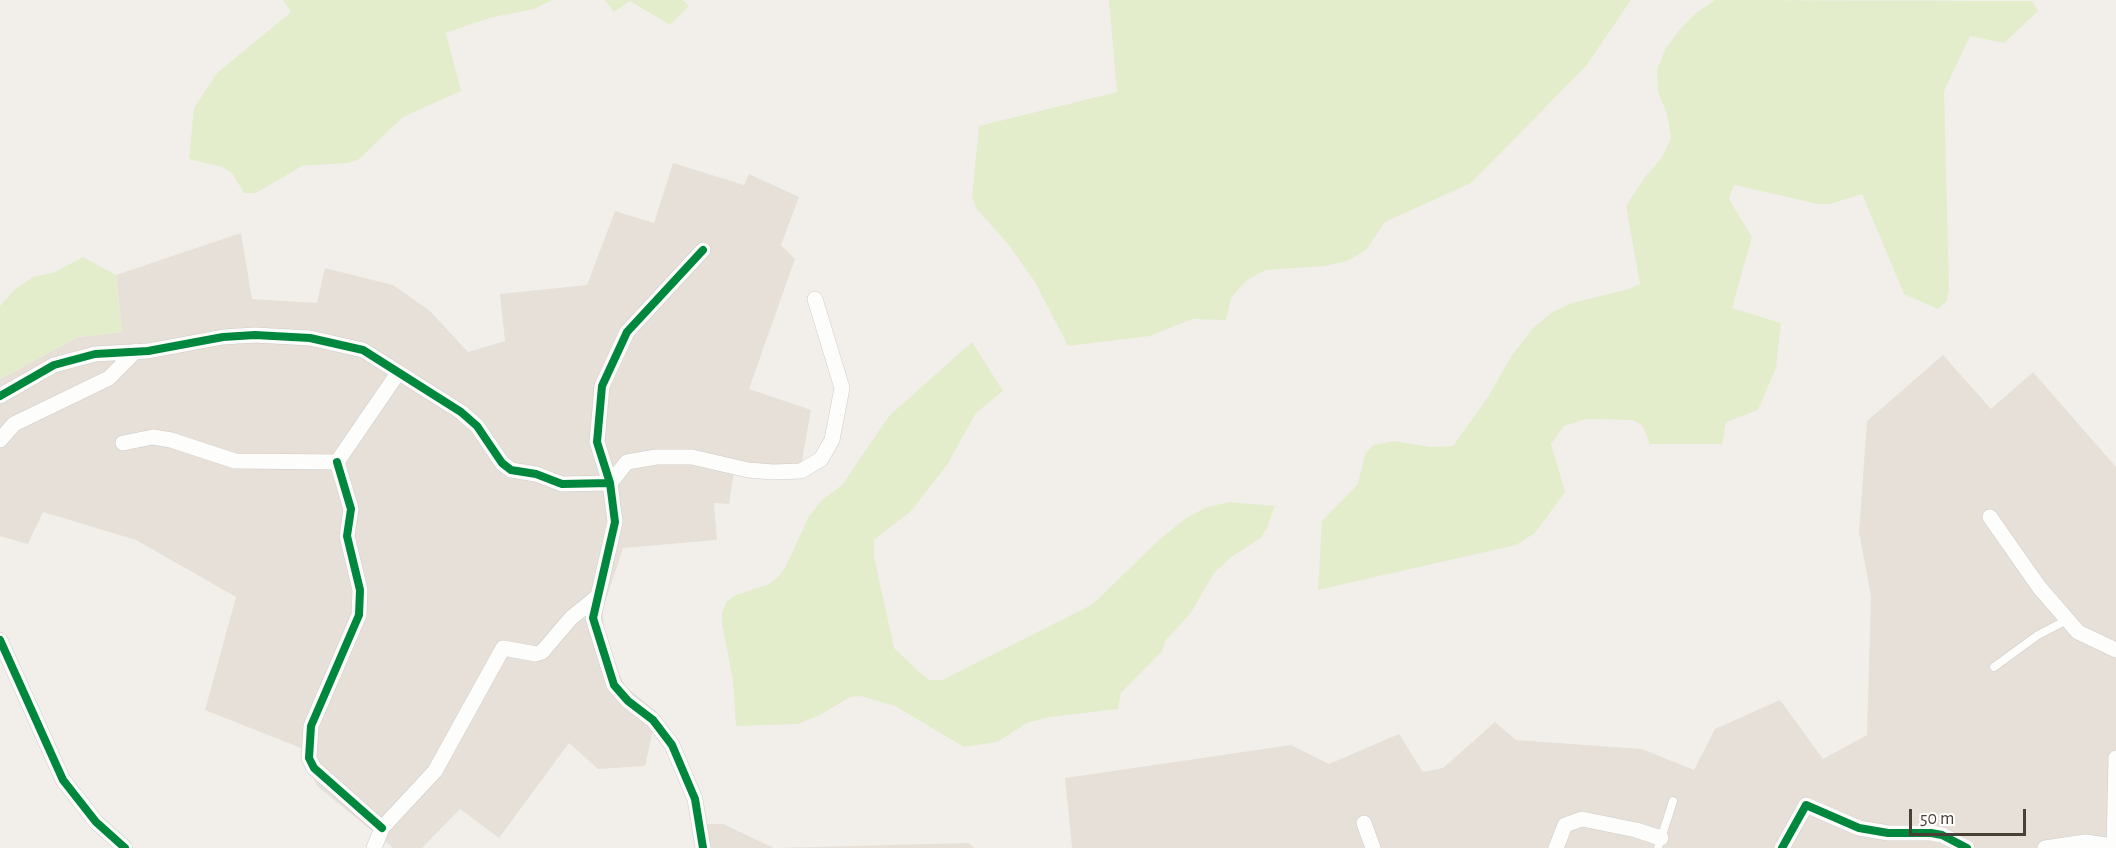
<!DOCTYPE html>
<style>
body{margin:0}
#map{position:relative;width:2116px;height:848px;overflow:hidden;background:#f2efeb;font-family:"Alegreya Sans",sans-serif}
canvas{display:block}
.scale{position:absolute;left:1909px;top:809px;width:117px;height:27px;box-sizing:border-box;border:3px solid #494036;border-top:0;padding-left:8px;font-size:18px;line-height:21px;white-space:nowrap;color:#494036;-webkit-text-stroke:4px #fff;paint-order:stroke}
</style>
<div id="map">
<canvas width="2116" height="848"></canvas>
<div class="scale">50 m</div>
</div>
<script>
const context = document.querySelector('canvas').getContext('2d');
context.lineJoin = 'round';
function paint(path, color) { context.fillStyle = color; context.fill(path, 'evenodd'); }
const shape = rows => new Path2D(rows.map(r => 'M' + r).join(''));
function strokePath(path, color, width, dash) { context.strokeStyle = color; context.lineWidth = width; context.lineCap = dash ? 'butt' : 'round'; context.setLineDash(dash || []); context.stroke(path); }
const residential = shape([
 [673,163,744,185,749,174,799,197,781,245,795,259,749,389,811,410,799,478,734,472,729,504,714,503,717,540,623,548,603,609,604,642,625,686,657,712,645,766,598,769,569,743,499,838,460,809,422,848,393,848,317,786,301,748,205,710,236,597,136,540,43,512,28,544,0,536,0,379,78,337,122,332,116,275,241,233,252,299,317,303,325,268,393,285,430,311,468,352,505,341,500,294,587,285,615,211,654,223],
 [1943,355,1991,409,2033,372,2116,467,2116,848,1072,848,1065,778,1291,745,1329,764,1399,734,1423,772,1443,768,1495,722,1516,740,1642,749,1694,770,1715,729,1780,700,1823,759,1867,735,1871,596,1859,532,1867,421],
 [696,824,723,824,774,848,969,843,974,848,696,848]
]);
const green = shape([
 [283,0,552,0,534,9,489,18,446,33,461,91,403,117,358,160,347,163,302,166,256,193,244,193,232,173,222,167,189,159,194,108,217,73,291,12],
 [605,0,683,0,689,6,670,25,630,1,614,12],
 [1109,0,1631,0,1586,66,1471,183,1385,222,1366,250,1347,261,1325,266,1266,270,1246,281,1231,298,1226,320,1192,319,1150,336,1068,346,1035,282,1008,244,976,208,972,197,979,126,1117,92],
 [1715,0,2032,1,2038,11,2004,43,1970,36,1944,91,1949,290,1947,301,1938,309,1904,294,1862,194,1830,204,1818,204,1734,185,1729,199,1752,237,1732,308,1781,323,1776,368,1758,410,1726,422,1722,444,1650,444,1642,425,1632,420,1586,419,1564,426,1551,444,1565,492,1535,533,1516,545,1318,590,1322,521,1358,484,1365,454,1373,445,1395,441,1430,447,1453,446,1488,397,1512,355,1533,328,1551,313,1572,303,1629,289,1640,284,1626,206,1645,177,1661,159,1671,138,1667,114,1658,92,1657,69,1666,48,1680,29,1697,12],
 [83,257,116,275,122,332,78,337,0,379,0,306,14,290,33,277,55,272],
 [972,342,1003,391,976,413,947,465,911,511,874,540,874,556,894,648,920,673,930,680,942,680,1093,604,1160,539,1186,518,1207,507,1229,502,1275,506,1267,528,1261,538,1231,557,1214,573,1190,614,1166,640,1162,651,1121,693,1118,709,1050,717,1027,723,997,742,964,747,895,706,861,696,850,697,820,715,798,724,736,726,733,680,722,624,722,612,726,602,736,595,769,584,778,577,785,568,809,516,823,499,842,485,889,416]
]);
const lane = shape([
 [1994,667,2038,635,2067,620],
 [1658,848,1673,801]
]);
const street = shape([
 [0,396,54,365,95,354,148,351,223,337,255,335,310,338,363,350,461,412,477,426,502,463,511,470,536,474,562,484,610,483],
 [0,440,14,424,109,378,136,351],
 [123,443,153,437,171,440,235,461,337,462],
 [337,462,351,509,347,536,360,590,359,615,311,726,309,758,314,768,382,828],
 [337,462,398,373],
 [610,483,627,462,656,457,692,457,748,470,773,472,801,471,821,459,832,440,842,388,815,299],
 [1990,517,2039,587,2078,632,2116,650],
 [0,640,63,780,96,822,125,848],
 [1364,823,1373,848],
 [374,848,382,828,435,771,503,648,536,654,542,652,571,618,597,597],
 [703,848,695,799,672,745,653,720,628,701,614,685,593,618,615,522,610,483,597,442,602,386,627,332,703,250],
 [1556,848,1565,825,1582,819,1636,830,1661,838],
 [1782,848,1806,805,1859,828,1888,833,1931,833,1942,835,1967,848],
 [2045,848,2085,842,2114,846],
 [2114,848,2116,758]
]);
const cycleway = shape([
 [0,396,54,365,95,354,148,351,223,337,255,335,310,338,363,350,461,412,477,426,502,463,511,470,536,474,562,484,610,483],
 [337,462,351,509,347,536,360,590,359,615,311,726,309,758,314,768,382,828],
 [0,640,63,780,96,822,125,848],
 [703,848,695,799,672,745,653,720,628,701,614,685,593,618,615,522,610,483,597,442,602,386,627,332,703,250],
 [1782,848,1806,805,1859,828,1888,833,1931,833,1942,835,1967,848]
]);
paint(residential, '#e6e0d8');
paint(green, '#e3edcb');
strokePath(lane, '#cfcbc7', 9);
strokePath(street, '#cfcbc7', 16);
strokePath(lane, '#fdfdfc', 8);
strokePath(street, '#fdfdfc', 15);
strokePath(cycleway, '#00873e', 8);
</script>
